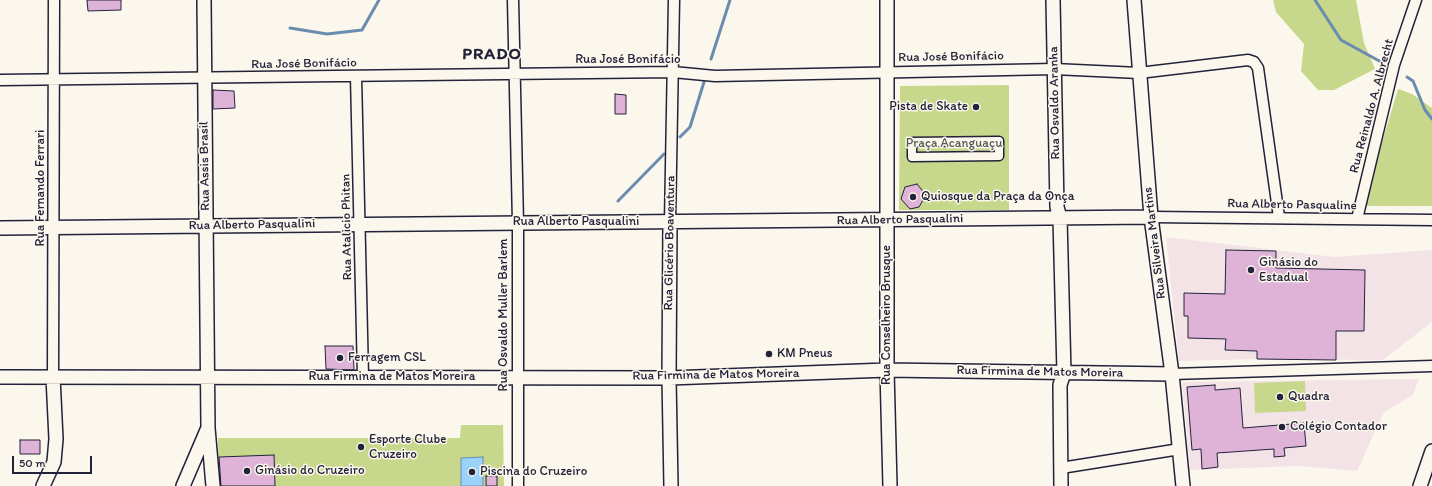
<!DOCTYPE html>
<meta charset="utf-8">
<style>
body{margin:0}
#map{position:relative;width:1432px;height:486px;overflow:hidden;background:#fbf7ec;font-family:Itim,sans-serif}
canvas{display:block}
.scale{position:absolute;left:12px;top:456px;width:80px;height:18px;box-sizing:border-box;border:2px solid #22223b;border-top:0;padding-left:5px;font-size:12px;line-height:14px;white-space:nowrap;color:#22223b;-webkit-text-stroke:3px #fbf7ec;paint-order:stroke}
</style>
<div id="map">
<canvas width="1432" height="486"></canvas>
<div class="scale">50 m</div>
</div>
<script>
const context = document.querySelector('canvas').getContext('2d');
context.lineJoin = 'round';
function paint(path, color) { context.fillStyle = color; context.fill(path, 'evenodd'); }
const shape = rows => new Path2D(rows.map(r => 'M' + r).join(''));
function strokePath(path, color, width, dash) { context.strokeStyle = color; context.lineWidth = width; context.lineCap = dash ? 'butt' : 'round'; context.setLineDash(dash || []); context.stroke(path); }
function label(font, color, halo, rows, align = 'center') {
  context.font = font + ' Itim,sans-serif'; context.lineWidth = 3; context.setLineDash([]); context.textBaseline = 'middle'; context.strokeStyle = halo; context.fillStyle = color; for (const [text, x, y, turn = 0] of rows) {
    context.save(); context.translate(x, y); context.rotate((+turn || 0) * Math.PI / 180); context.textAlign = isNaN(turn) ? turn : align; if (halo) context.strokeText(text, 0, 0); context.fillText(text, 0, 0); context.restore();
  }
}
const built = shape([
 [1166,237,1335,257,1432,250,1432,322,1383,360,1257,359,1179,361],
 [1419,379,1413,395,1384,412,1357,471,1298,466,1190,470,1182,382]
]);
const green = shape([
 [1273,0,1356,0,1364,43,1375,69,1334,90,1318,90,1301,71,1304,44,1276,12],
 [1009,85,1009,210,899,210,900,86],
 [1398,89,1412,94,1432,108,1432,206,1363,206],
 [1305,381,1306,411,1255,413,1254,383],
 [461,425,503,425,504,486,219,486,218,438,460,438]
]);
const water = shape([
 [483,457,483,486,461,486,461,458,483,457]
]);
const stream = shape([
 [1315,0,1341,40,1383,63],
 [290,28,327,34,362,30,379,0],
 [711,59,730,0],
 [1407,77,1413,81,1425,110,1432,119],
 [680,137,690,127,704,82],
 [618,201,664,154]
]);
const building = shape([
 [87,0,121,0,121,10,88,11,87,0],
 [213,90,234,91,235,108,213,109,213,90],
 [615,94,626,95,626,114,615,114,615,94],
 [917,184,926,195,919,207,910,209,901,199,905,187,917,184],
 [1226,250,1276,251,1276,268,1365,270,1364,331,1336,331,1336,360,1257,359,1257,351,1225,350,1226,339,1188,338,1188,316,1184,316,1184,293,1225,294,1226,250],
 [325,346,353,346,354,370,326,369,325,346],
 [1215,385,1215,390,1240,388,1243,428,1304,423,1306,446,1284,448,1285,456,1274,457,1274,449,1217,453,1218,467,1202,469,1201,449,1192,450,1187,387,1215,385],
 [20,440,40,440,40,454,20,454,20,440],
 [274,455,275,486,221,486,219,457,274,455],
 [486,476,497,476,497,486,486,486,486,476]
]);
const pedestrian = shape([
 [999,141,999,156,912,157,912,142,999,141]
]);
const minor = shape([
 [513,0,518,223,518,486],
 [356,76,363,377],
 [0,80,673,72,715,76,1054,69,1139,73,1248,60,1254,62,1258,68,1279,217],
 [1151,217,1432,220],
 [1357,219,1394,65,1416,0],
 [670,222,674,0],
 [1172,374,1432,366],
 [53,377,54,0],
 [1061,468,1180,449]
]);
const tertiary = shape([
 [204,0,208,428,213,486],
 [887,0,887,370,890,486],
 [1053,0,1057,207,1060,218,1064,373,1060,385,1061,486],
 [1134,0,1151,217,1172,374,1183,486],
 [670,222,669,378,671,486],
 [0,228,1151,217],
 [0,377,669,378,887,370,1172,374],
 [43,486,54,462,56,439,53,377],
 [183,486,207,430],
 [1420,486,1432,451]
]);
const markers = [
 [976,107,4,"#22223b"],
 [913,197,4,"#22223b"],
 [1251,270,4,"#22223b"],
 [769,354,4,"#22223b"],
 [340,358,4,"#22223b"],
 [1280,397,4,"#22223b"],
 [1282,427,4,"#22223b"],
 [361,447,4,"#22223b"],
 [247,471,4,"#22223b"],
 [472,472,4,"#22223b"]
];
const streetNames = [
 ["Rua José Bonifácio",951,57,-1],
 ["Rua José Bonifácio",628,60],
 ["Rua José Bonifácio",304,64,-1],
 ["Rua Osvaldo Aranha",1055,103,-91],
 ["Rua Reinaldo A. Albrecht",1372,106,-75],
 ["Rua Assis Brasil",205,166,-91],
 ["Rua Fernando Ferrari",41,188,-90],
 ["Rua Alberto Pasqualine",1292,205,1],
 ["Rua Alberto Pasqualini",900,220,-1],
 ["Rua Alberto Pasqualini",576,222],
 ["Rua Alberto Pasqualini",252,225,-1],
 ["Rua Atalicio Phitan",347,227,-91],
 ["Rua Glicério Boaventura",670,243,-89],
 ["Rua Silveira Martins",1155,243,-97],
 ["Rua Osvaldo Muller Barlem",504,315,-90],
 ["Rua Conselheiro Brusque",887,315,-90],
 ["Rua Firmina de Matos Moreira",1040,372,1],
 ["Rua Firmina de Matos Moreira",716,375,-1],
 ["Rua Firmina de Matos Moreira",392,377]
];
const poiNames = [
 ["Pista de Skate",968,107,"right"],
 ["Quiosque da Praça da Onça",921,197],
 ["Ginásio do",1259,263],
 ["Estadual",1259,278],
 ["KM Pneus",777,354],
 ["Ferragem CSL",348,358],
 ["Quadra",1288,397],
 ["Colégio Contador",1290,427],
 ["Esporte Clube",369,440],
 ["Cruzeiro",369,455],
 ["Ginásio do Cruzeiro",255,471],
 ["Piscina do Cruzeiro",480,472]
];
const parkNames = [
 ["Praça Acanguaçu",954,144]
];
const districtNames = [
 ["PRADO",492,55]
];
paint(built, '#f3e3e6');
paint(green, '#c7d88c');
paint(water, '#9ad2fa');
strokePath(water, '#6a8cae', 1);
strokePath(stream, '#6a8cae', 3);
paint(building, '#dfb3d7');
strokePath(building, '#22223b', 1);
strokePath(pedestrian, '#22223b', 11);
strokePath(minor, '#22223b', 13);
strokePath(tertiary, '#22223b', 16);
strokePath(pedestrian, '#fbf7ec', 8);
strokePath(minor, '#fbf7ec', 10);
strokePath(tertiary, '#fbf7ec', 13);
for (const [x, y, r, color] of markers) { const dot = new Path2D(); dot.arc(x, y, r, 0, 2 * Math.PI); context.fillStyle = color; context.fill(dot); strokePath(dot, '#fbf7ec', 1.5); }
label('13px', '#22223b', '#fbf7ec', streetNames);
label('13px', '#22223b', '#fbf7ec', poiNames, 'left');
label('13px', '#545953', '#fbf7ec', parkNames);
context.letterSpacing = '1px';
label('bold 17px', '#22223b', '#fbf7ec', districtNames);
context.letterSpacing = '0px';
</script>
